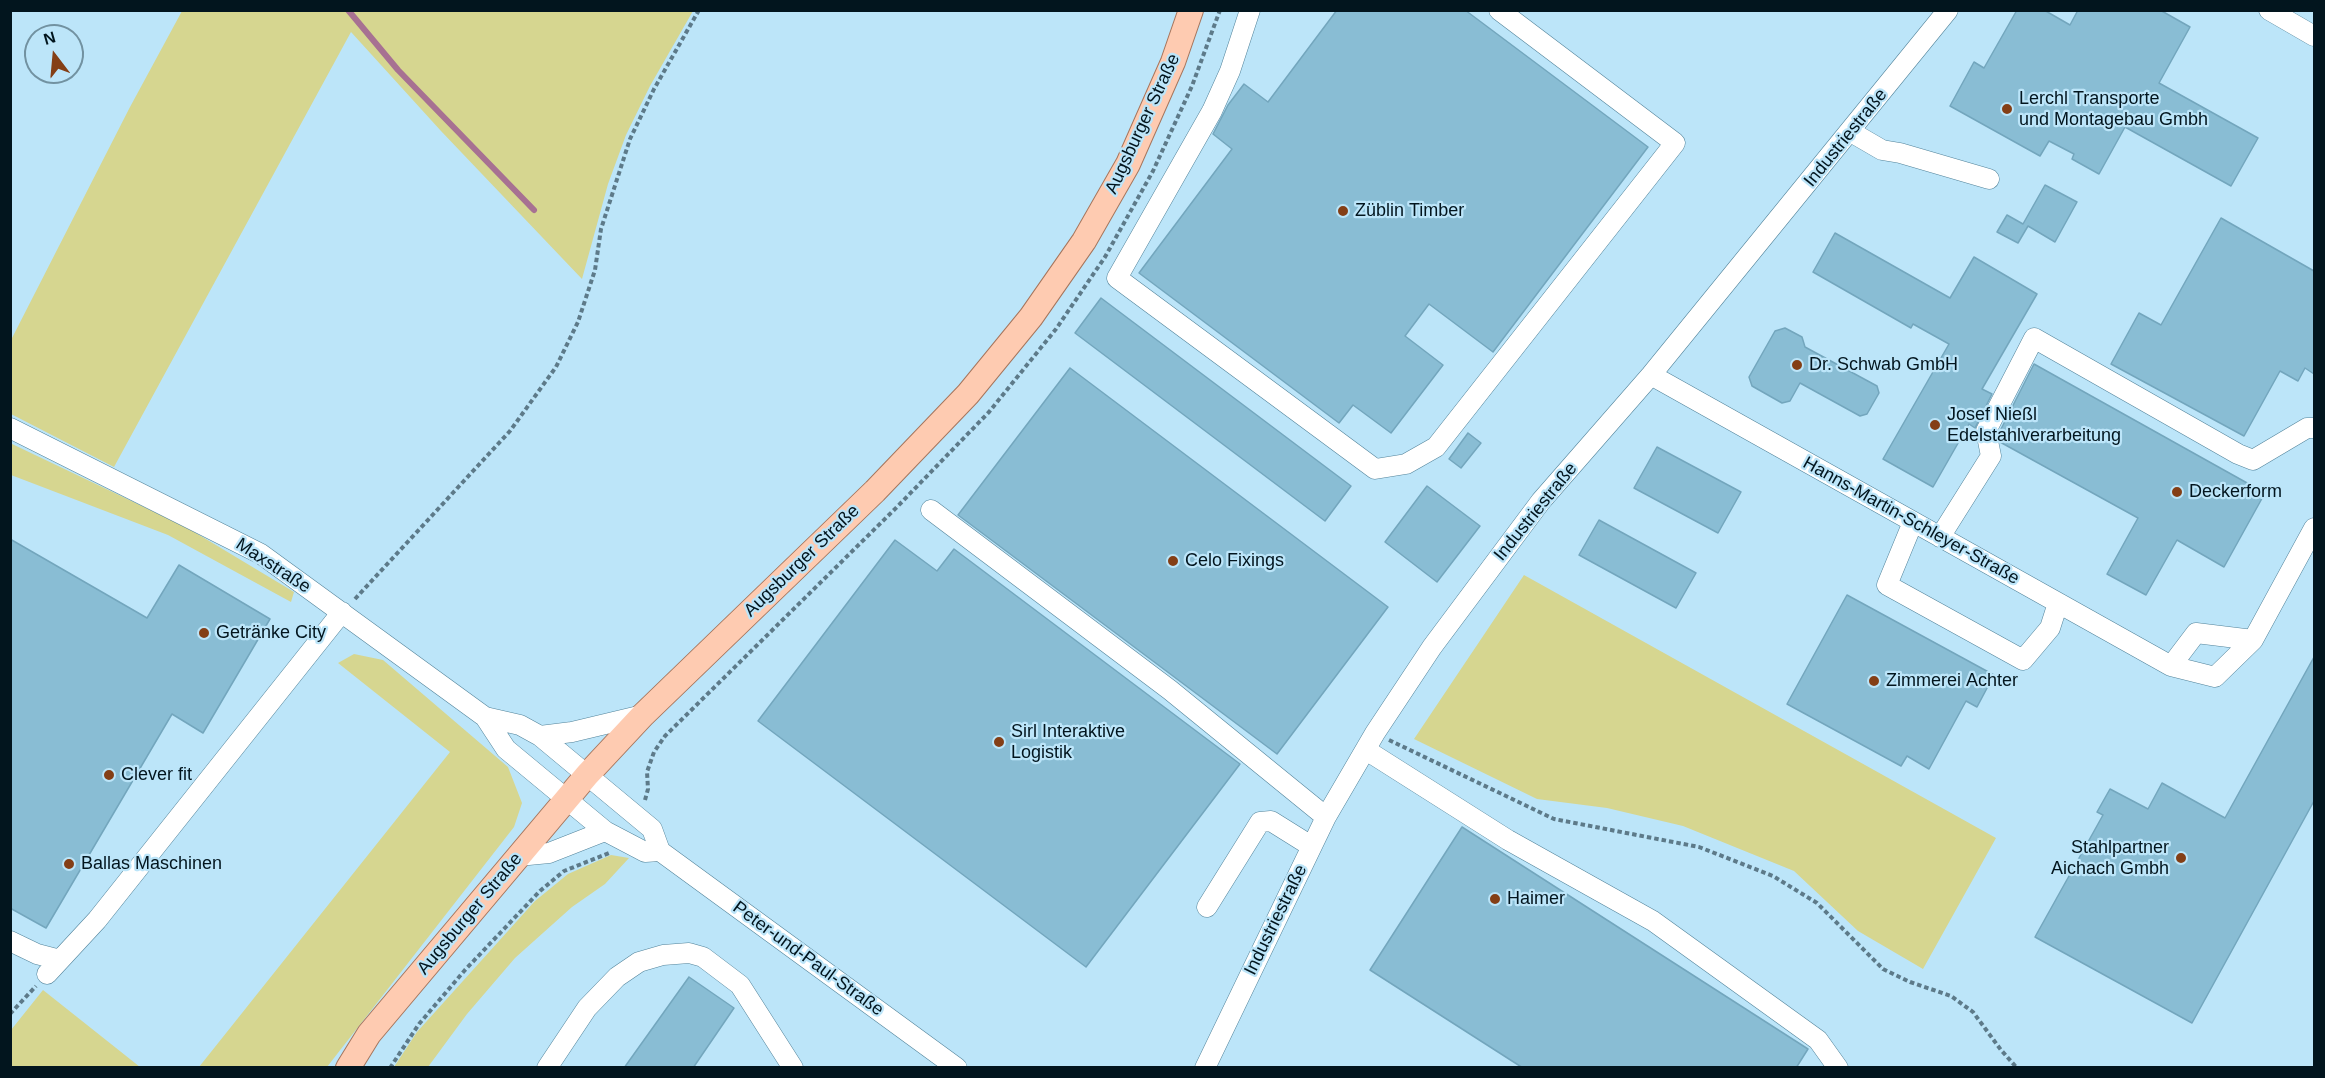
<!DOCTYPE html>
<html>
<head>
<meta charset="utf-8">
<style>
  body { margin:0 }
  #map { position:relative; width:2325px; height:1078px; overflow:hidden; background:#bce5f9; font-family:Arial,sans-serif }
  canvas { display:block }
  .frame { position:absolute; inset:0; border:12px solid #02151e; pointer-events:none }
  .north { position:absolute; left:24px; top:24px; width:60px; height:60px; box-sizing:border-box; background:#bce5f9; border:2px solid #7292a1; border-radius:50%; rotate:344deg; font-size:16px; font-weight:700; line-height:24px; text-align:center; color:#02151e }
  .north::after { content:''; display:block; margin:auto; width:21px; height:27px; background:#843f16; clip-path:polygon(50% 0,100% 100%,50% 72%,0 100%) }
</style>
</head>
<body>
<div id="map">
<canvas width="2325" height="1078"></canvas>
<div class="frame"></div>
<div class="north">N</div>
</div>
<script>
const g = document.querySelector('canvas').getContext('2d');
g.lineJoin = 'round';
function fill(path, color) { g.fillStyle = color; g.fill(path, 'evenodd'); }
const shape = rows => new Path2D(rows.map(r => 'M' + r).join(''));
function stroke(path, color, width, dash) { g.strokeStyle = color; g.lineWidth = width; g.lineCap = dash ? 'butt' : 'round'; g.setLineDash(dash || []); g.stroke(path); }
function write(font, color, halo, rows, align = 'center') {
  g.font = font + ' Arial,sans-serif'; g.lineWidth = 4.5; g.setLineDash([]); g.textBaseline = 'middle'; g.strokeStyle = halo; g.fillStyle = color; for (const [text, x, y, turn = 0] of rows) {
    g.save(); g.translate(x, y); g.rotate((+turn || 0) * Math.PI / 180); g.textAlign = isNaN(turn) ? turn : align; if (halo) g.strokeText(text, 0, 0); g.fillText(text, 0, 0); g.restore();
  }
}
fill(shape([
  [182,11,182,10,693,11,650,86,626,135,608,184,582,279,441,131,351,32,114,467,11,414,11,340,130,107],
  [10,443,186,527,294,592,291,602,168,535,11,475],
  [1524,575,1996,838,1923,969,1858,931,1794,871,1683,826,1607,808,1537,799,1414,739],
  [354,654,383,660,508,767,522,803,514,827,327,1067,199,1067,450,752,338,663],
  [611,855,629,858,605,884,572,907,515,958,467,1014,428,1067,394,1067,417,1032,535,901,568,874],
  [43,990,140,1067,11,1067,11,1030]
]), '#d6d690');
stroke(shape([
  [348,10,398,70,534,210]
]), '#a77192', 6);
const building = shape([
  [1337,10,1465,10,1648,147,1493,352,1429,304,1405,336,1443,365,1391,433,1353,405,1339,423,1139,273,1232,149,1213,134,1228,105,1244,84,1268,102,1337,10],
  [2017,10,2044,10,2070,25,2078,10,2160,10,2190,27,2159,83,2258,138,2231,186,2125,127,2099,174,2072,159,2074,154,2049,141,2040,156,1950,106,1974,62,1984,68,2017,10],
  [2045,185,2077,202,2055,242,2028,226,2018,243,1997,232,2007,215,2023,224,2045,185],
  [2221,218,2314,271,2314,374,2305,368,2298,381,2280,371,2244,436,2111,364,2139,313,2161,325,2221,218],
  [1835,233,1950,298,1974,257,2037,294,1982,389,1992,394,1975,428,1969,424,1933,487,1883,459,1949,344,1913,324,1911,328,1813,272,1835,233],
  [1101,298,1351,486,1325,521,1075,333,1101,298],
  [1785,328,1802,337,1805,347,1877,386,1879,393,1867,414,1860,416,1800,383,1790,401,1782,403,1752,386,1749,377,1775,331,1785,328],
  [2034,364,2265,493,2224,567,2177,540,2146,595,2107,574,2138,518,2000,442,1999,433,2034,364],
  [1070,368,1388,607,1277,754,958,515,1070,368],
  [1468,433,1481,443,1461,468,1449,459,1468,433],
  [1657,447,1741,492,1718,533,1634,488,1657,447],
  [1427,486,1480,526,1437,582,1385,542,1427,486],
  [1599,520,1696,573,1676,608,1579,555,1599,520],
  [10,539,147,618,179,565,270,619,203,733,172,714,46,928,10,908,10,539],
  [895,540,937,571,954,549,1240,764,1086,967,758,721,895,540],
  [1847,595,1994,675,1977,707,1966,701,1929,769,1907,756,1901,766,1787,704,1847,595],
  [2314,657,2314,801,2192,1023,2035,937,2103,815,2097,812,2110,789,2148,809,2162,783,2225,818,2314,657],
  [1462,827,1808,1049,1796,1068,1523,1068,1370,970,1462,827],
  [689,977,734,1008,693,1068,624,1068,689,977]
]);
fill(building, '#89bdd4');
stroke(building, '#73a6bd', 1.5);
const minor = shape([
  [1250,10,1230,71,1212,111,1117,278,1375,469,1406,464,1436,447,1675,143,1499,10],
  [2269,10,2314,36],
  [1851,132,1882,150,1900,153,1989,179],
  [1651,375,2171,666,2215,677,2253,640,2314,528],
  [10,428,261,554,485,717,506,749,605,831,645,852,660,851],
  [931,510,1170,690,1326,817],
  [1913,522,1887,585,2023,660,2050,628,2058,603],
  [1940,537,1991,456,1986,431,2034,338,2238,454,2253,460,2307,428,2314,428],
  [2171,666,2196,633,2253,640],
  [485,717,520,725,540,736,652,829,660,851,957,1068],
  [540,736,572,732,643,715],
  [1366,750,1508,840,1653,921,1818,1040,1838,1068],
  [518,856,549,853,605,831],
  [1207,907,1260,822,1271,821,1311,846],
  [10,941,37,954,60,960],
  [47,974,97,920,342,612],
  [547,1068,587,1008,617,977,639,962,663,955,689,953,703,957,740,985,793,1068],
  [1205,1068,1326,817,1375,733,1432,647,1541,501,1651,375,1948,10]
]);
const major = shape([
  [348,1068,369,1034,587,775,643,715,875,491,968,394,1031,317,1084,241,1128,164,1173,62,1191,10]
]);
stroke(minor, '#52839a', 21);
stroke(major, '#a6755c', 26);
stroke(shape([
  [355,599,510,431,556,367,578,322,595,270,601,229,630,139,654,89,699,10],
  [1389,740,1554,819,1699,847,1773,876,1817,903,1883,969,1910,982,1951,996,1973,1012,2001,1050,2017,1068],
  [645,800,648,789,647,772,654,752,665,736,897,507,989,412,1056,329,1105,257,1153,171,1192,86,1220,10],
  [10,1014,36,986],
  [390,1068,419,1024,465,970,540,891,564,871,609,853]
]), '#5d7a89', 4, [4.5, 3]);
stroke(minor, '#fff', 20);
stroke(major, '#fecbb1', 24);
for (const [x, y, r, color] of [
  [2007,109,6,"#843f16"],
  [1343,211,6,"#843f16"],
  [1797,365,6,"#843f16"],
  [1935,425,6,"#843f16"],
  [2177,492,6,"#843f16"],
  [1173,561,6,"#843f16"],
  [204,633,6,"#843f16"],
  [1874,681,6,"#843f16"],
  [999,742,6,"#843f16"],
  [109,775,6,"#843f16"],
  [2181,858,6,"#843f16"],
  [69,864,6,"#843f16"],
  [1495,899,6,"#843f16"]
]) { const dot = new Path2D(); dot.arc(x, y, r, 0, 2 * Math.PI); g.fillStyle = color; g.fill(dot); stroke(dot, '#bce5f9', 2); }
write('18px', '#02151e', '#bce5f9', [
  ["Lerchl Transporte",2019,99],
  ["und Montagebau Gmbh",2019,120],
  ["Züblin Timber",1355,211],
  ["Dr. Schwab GmbH",1809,365],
  ["Josef Nießl",1947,415],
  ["Edelstahlverarbeitung",1947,436],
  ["Deckerform",2189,492],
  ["Celo Fixings",1185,561],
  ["Getränke City",216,633],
  ["Zimmerei Achter",1886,681],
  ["Sirl Interaktive",1011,732],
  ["Logistik",1011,753],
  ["Clever fit",121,775],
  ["Stahlpartner",2169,848,"right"],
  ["Aichach Gmbh",2169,869,"right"],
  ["Ballas Maschinen",81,864],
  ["Haimer",1507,899]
], 'left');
write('18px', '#02151e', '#bce5f9', [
  ["Augsburger Straße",1143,124,-65],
  ["Industriestraße",1846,138,-51],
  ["Industriestraße",1536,512,-51],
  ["Hanns-Martin-Schleyer-Straße",1911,521,29],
  ["Augsburger Straße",802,561,-44],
  ["Maxstraße",273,566,33],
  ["Augsburger Straße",470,914,-50],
  ["Industriestraße",1276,920,-64],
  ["Peter-und-Paul-Straße",808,959,36]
]);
</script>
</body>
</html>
